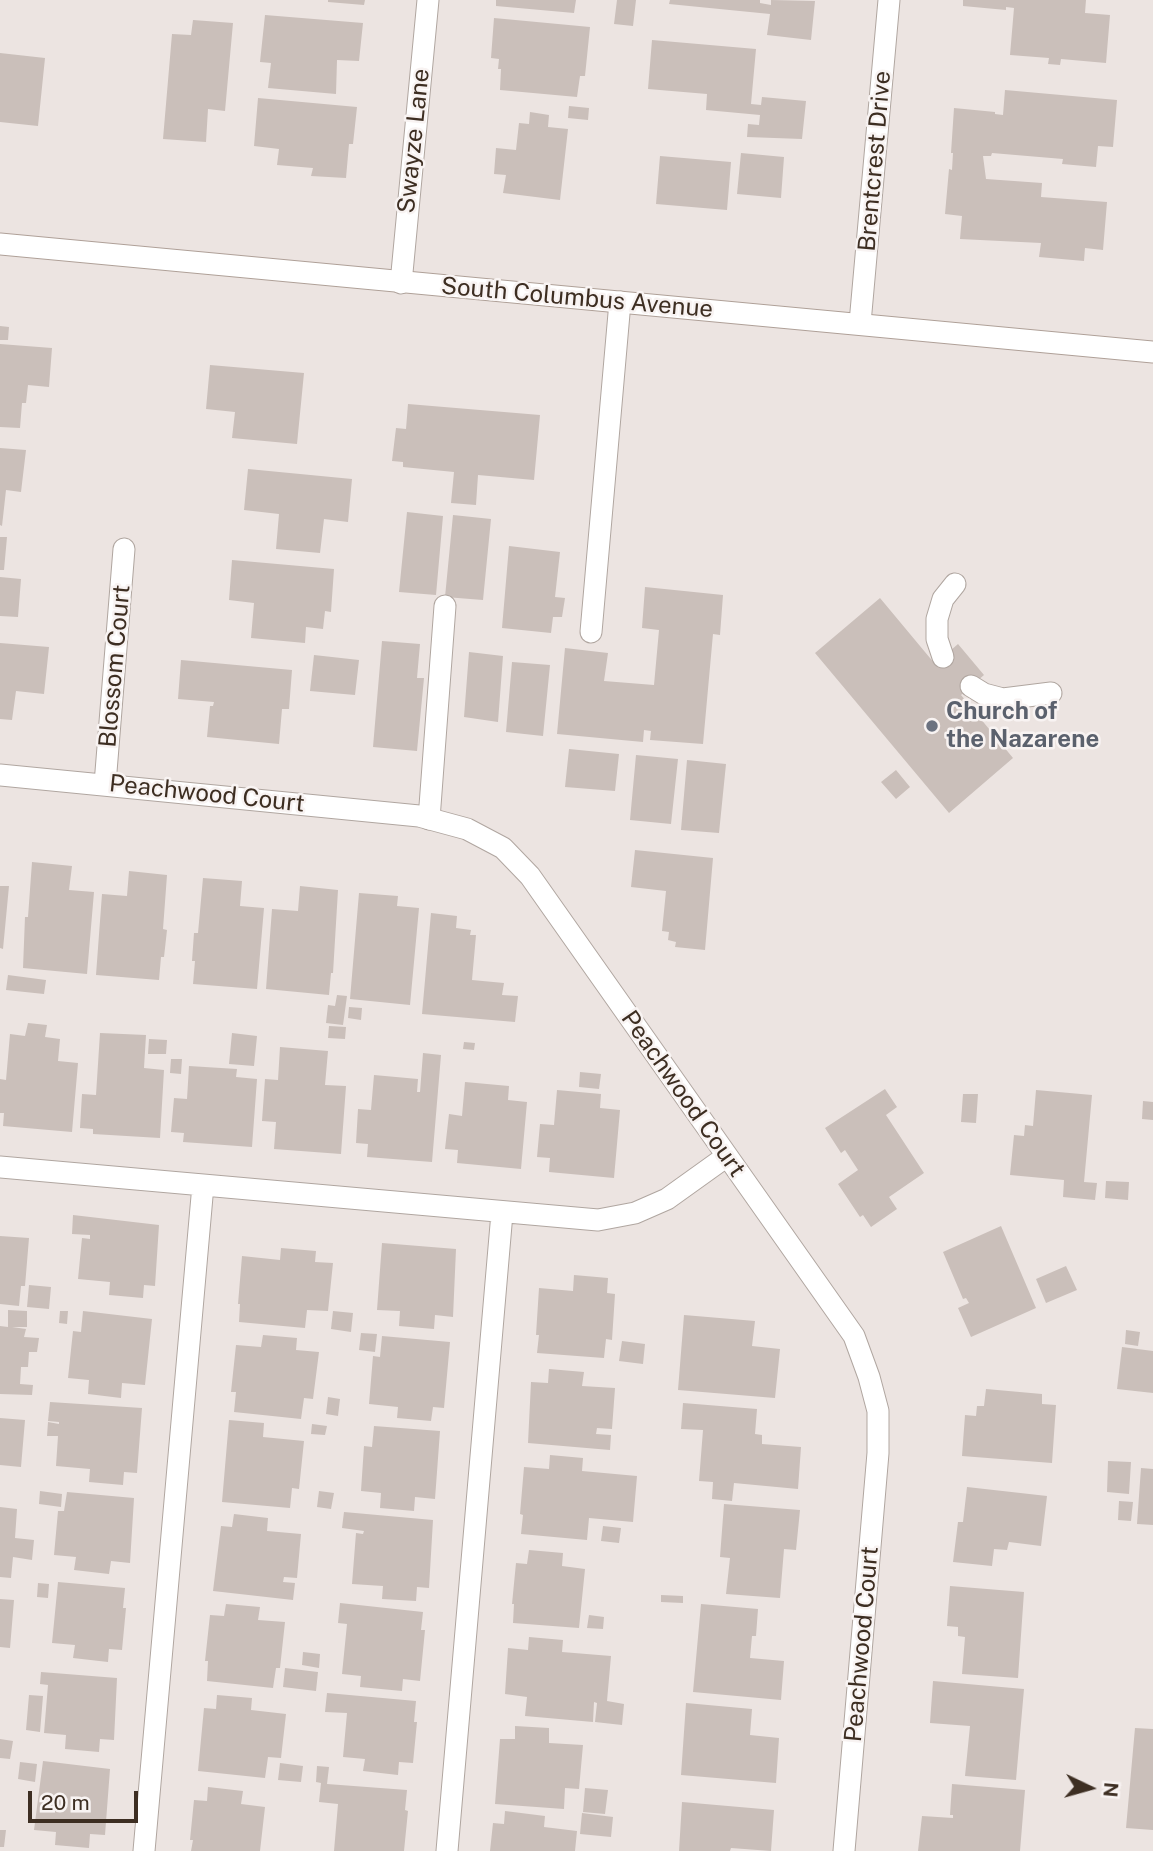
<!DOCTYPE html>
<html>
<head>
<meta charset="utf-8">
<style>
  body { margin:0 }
  #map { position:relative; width:1153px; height:1851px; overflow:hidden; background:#ece4e1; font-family:"Public Sans",sans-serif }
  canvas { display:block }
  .north { position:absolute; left:1055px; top:1753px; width:70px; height:70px; -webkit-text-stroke:5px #f8f3f2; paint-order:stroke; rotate:95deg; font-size:19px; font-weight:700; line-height:28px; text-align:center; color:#3d2e22 }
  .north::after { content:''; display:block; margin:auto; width:24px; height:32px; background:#3d2e22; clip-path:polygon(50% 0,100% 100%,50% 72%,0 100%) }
  .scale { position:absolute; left:28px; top:1791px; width:110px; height:32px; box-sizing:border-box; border:4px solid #3d2e22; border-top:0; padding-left:9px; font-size:21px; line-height:24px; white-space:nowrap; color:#3d2e22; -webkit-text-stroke:5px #f8f3f2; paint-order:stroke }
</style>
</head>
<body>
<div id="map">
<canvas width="1153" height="1851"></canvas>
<div class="north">N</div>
<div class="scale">20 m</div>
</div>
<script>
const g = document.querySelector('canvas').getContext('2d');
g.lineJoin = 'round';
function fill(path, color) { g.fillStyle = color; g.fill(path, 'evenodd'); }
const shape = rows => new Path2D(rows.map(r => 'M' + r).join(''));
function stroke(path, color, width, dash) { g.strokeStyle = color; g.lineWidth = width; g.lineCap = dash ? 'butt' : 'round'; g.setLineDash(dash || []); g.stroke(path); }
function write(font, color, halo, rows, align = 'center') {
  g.font = font + ' "Public Sans",sans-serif'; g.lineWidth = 5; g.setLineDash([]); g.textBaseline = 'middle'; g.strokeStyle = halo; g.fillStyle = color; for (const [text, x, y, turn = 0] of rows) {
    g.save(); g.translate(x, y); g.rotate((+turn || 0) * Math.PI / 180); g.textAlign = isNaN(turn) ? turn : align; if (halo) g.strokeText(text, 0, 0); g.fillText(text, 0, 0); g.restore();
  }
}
fill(shape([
  [328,0,365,0,364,5,328,2],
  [496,0,576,0,574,13,496,6],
  [617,0,636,0,633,26,614,24],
  [670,0,760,0,760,3,771,5,771,0,815,1,811,40,767,35,770,14,669,4],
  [963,0,1086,0,1085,13,1110,15,1106,63,1061,59,1060,65,1048,64,1049,58,1010,55,1014,8,1006,7,1006,10,963,6],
  [265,15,363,23,359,61,337,60,336,94,268,88,271,63,260,62],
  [494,18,590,27,585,76,580,76,577,97,500,90,501,69,498,69,499,59,491,58],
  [193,20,233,23,225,111,208,109,206,142,163,139,172,34,191,35],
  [652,40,756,49,751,104,761,105,762,97,806,101,802,139,747,137,748,124,759,125,760,115,706,110,707,94,648,89],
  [0,53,45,58,38,126,0,122],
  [1005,90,1117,100,1113,147,1098,146,1096,167,1062,164,1063,159,992,153,991,156,983,156,986,179,1042,183,1041,197,1107,202,1103,250,1085,248,1084,261,1039,257,1041,243,960,239,962,216,945,214,949,169,952,170,953,153,951,153,954,108,995,112,995,114,1003,115],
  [258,98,357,107,353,144,349,144,346,178,311,176,313,168,277,165,279,149,254,146],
  [569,106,589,108,588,120,568,118],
  [530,112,549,115,548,127,568,129,560,200,503,193,506,175,494,174,496,148,516,150,519,123,529,124],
  [741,153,784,157,781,198,737,194],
  [660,156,731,162,727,210,656,204],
  [0,326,9,327,8,340,0,340],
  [0,344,52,348,49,387,28,385,26,403,22,403,20,428,0,427],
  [210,365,304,373,297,444,232,438,235,412,206,409],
  [408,404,540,415,534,480,478,475,476,505,451,503,454,472,403,467,403,462,392,461,396,428,406,429],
  [0,448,26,450,21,492,6,490,2,526,0,525],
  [248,469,352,479,348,522,324,519,320,553,276,549,279,514,244,510],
  [407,512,443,516,436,595,399,592],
  [453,515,491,519,483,600,445,597],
  [0,537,7,537,4,570,0,570],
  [509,546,560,552,555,597,565,598,562,617,553,617,551,633,502,628],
  [232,560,334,569,331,612,325,611,323,629,306,627,305,643,251,638,254,603,229,600],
  [0,577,21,579,18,617,0,616],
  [645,587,723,595,720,635,713,634,703,744,650,740,651,731,644,730,643,742,557,734,565,648,608,653,604,681,654,685,659,630,642,628],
  [880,598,935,664,958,644,984,675,961,695,1013,758,949,813,815,653],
  [382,641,420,644,417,678,424,678,417,751,373,747],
  [0,643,49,647,44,694,16,691,12,720,0,719],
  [469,652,503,656,498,722,464,717],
  [314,655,359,660,355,695,310,691],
  [181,660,292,670,289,709,282,709,279,744,207,737,210,706,213,706,214,702,178,699],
  [512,662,550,665,543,736,506,732],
  [569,749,619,754,615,791,565,787],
  [636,755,678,759,671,824,630,820],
  [687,760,726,764,719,833,681,830],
  [896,770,910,787,896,799,881,782],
  [635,850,713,858,705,950,675,947,676,942,668,940,669,932,662,931,666,891,631,887],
  [32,862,72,866,69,890,94,892,87,974,23,968,25,917,28,917],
  [129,871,167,875,163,929,167,930,164,957,161,957,159,980,96,975,102,894,127,896],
  [203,878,242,881,240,906,264,908,257,989,193,984,195,961,192,961,194,933,198,933],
  [0,886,9,886,3,949,0,948],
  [300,886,338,890,333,973,331,973,329,995,266,989,272,909,298,911],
  [359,893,398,896,397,906,419,908,410,1005,350,999],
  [431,913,457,916,456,928,471,930,470,935,476,935,472,980,504,983,502,995,518,996,515,1022,422,1014],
  [8,975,46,980,44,994,6,990],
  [337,995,347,996,343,1025,326,1023,328,1005,335,1006],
  [349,1007,362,1008,361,1020,348,1018],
  [28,1023,47,1025,45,1037,60,1039,58,1061,78,1063,72,1132,3,1126,4,1113,0,1113,0,1079,6,1080,10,1034,25,1036],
  [329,1026,346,1027,345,1039,328,1038],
  [100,1033,146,1035,144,1068,164,1070,160,1138,93,1134,93,1129,80,1128,82,1094,96,1095],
  [232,1033,257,1036,254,1066,229,1064],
  [149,1039,167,1040,166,1054,148,1054],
  [464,1042,475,1043,474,1050,463,1049],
  [280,1047,328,1051,325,1085,346,1086,341,1154,274,1149,276,1122,262,1121,265,1079,278,1080],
  [423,1053,441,1055,432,1162,367,1157,368,1144,356,1143,358,1109,371,1110,374,1075,418,1079,417,1092,420,1092],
  [171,1059,182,1059,181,1074,170,1073],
  [189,1066,237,1069,236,1077,257,1079,252,1147,183,1142,184,1133,171,1132,174,1098,187,1099],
  [580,1072,601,1074,599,1089,579,1087],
  [465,1082,509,1086,508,1100,527,1102,521,1169,457,1163,458,1150,445,1149,449,1114,462,1116],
  [885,1089,897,1107,886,1115,924,1173,889,1197,897,1209,871,1227,863,1215,860,1217,838,1184,858,1170,845,1150,841,1153,825,1128],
  [557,1090,601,1094,600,1108,620,1110,614,1178,549,1172,550,1158,537,1157,540,1124,554,1125],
  [1036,1090,1092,1095,1084,1182,1097,1183,1095,1200,1063,1197,1064,1180,1010,1175,1014,1135,1024,1136,1025,1125,1033,1126],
  [963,1094,978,1094,976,1123,961,1122],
  [1143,1101,1153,1102,1153,1120,1142,1119],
  [1106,1181,1129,1182,1128,1200,1105,1198],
  [73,1215,159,1225,155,1286,144,1285,143,1298,109,1295,110,1282,78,1279,82,1238,90,1239,90,1235,72,1234],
  [1001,1226,1036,1308,971,1337,958,1308,969,1303,966,1298,963,1299,943,1252],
  [0,1236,29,1238,25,1286,21,1286,19,1306,0,1304],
  [382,1243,456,1249,453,1317,435,1315,434,1329,399,1326,400,1311,377,1310],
  [281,1248,316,1251,315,1262,333,1263,328,1311,307,1310,305,1328,239,1322,240,1304,238,1304,242,1256,280,1260],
  [1066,1266,1077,1290,1046,1303,1036,1279],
  [574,1275,608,1278,607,1293,615,1294,612,1340,606,1339,604,1358,537,1353,539,1335,536,1335,539,1288,573,1291],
  [29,1285,51,1287,49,1309,27,1307],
  [8,1310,27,1311,27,1327,12,1327,26,1329,24,1337,39,1338,37,1352,29,1352,28,1367,21,1367,20,1384,33,1385,32,1395,0,1394,0,1326,8,1327],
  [60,1311,68,1311,67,1324,59,1323],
  [83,1311,152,1319,145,1385,122,1383,121,1398,88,1394,89,1380,68,1378,73,1331,81,1332],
  [333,1311,353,1313,351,1332,331,1329],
  [684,1315,755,1321,752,1346,780,1349,775,1398,678,1390],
  [1126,1330,1140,1332,1138,1346,1125,1344],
  [361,1333,377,1334,375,1352,359,1350],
  [263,1335,297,1338,296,1350,319,1352,313,1399,304,1398,301,1419,234,1412,236,1392,231,1392,236,1345,261,1347],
  [382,1336,450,1342,444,1408,433,1407,431,1421,397,1418,398,1407,369,1404,373,1356,380,1357],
  [622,1341,645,1344,643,1364,619,1361],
  [1122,1347,1153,1351,1153,1393,1117,1389],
  [549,1369,584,1372,582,1386,615,1388,612,1429,597,1428,596,1434,611,1435,610,1450,528,1443,531,1382,548,1383],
  [986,1389,1042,1394,1042,1404,1056,1405,1052,1463,962,1456,965,1415,976,1416,977,1406,984,1406],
  [328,1397,340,1399,338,1416,326,1414],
  [50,1402,142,1408,137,1473,124,1472,123,1485,89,1482,90,1469,56,1466,58,1436,47,1436,48,1422,59,1424,59,1422,48,1421],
  [683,1403,757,1409,755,1434,762,1435,762,1444,801,1447,798,1489,734,1483,732,1501,712,1499,713,1482,699,1481,703,1430,681,1429],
  [0,1418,25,1420,21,1467,0,1465],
  [229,1420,264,1423,263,1437,304,1441,299,1489,292,1488,290,1508,222,1502],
  [312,1424,327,1426,325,1435,311,1434],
  [374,1426,440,1431,435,1499,415,1497,414,1511,380,1508,381,1493,361,1491,364,1446,372,1447],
  [550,1455,583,1458,582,1471,637,1476,633,1522,589,1518,587,1540,521,1534,523,1515,520,1514,524,1467,549,1469],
  [1108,1461,1131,1462,1129,1494,1107,1492],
  [1141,1468,1153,1469,1153,1525,1137,1524],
  [967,1487,1047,1496,1041,1546,1009,1542,1007,1550,994,1549,992,1566,953,1562,958,1522,963,1522],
  [40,1491,62,1494,61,1507,39,1504],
  [319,1491,334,1493,331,1509,317,1507],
  [67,1492,134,1498,130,1563,111,1561,109,1574,74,1570,76,1557,54,1555,58,1511,64,1511],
  [1119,1501,1133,1502,1131,1521,1118,1520],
  [724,1504,800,1510,796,1550,784,1549,780,1598,726,1594,730,1558,720,1557],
  [0,1507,17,1509,15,1538,34,1540,32,1560,13,1557,11,1578,0,1577],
  [344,1512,433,1520,429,1588,417,1587,416,1601,382,1599,383,1586,352,1584,356,1533,363,1534,364,1531,342,1528],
  [234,1514,268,1518,267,1531,301,1534,297,1578,284,1577,283,1582,295,1583,293,1600,213,1591,221,1526,232,1527],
  [603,1526,621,1528,619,1543,601,1541],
  [529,1550,563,1553,562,1566,585,1569,579,1628,513,1623,514,1604,512,1604,516,1563,527,1564],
  [58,1582,125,1588,123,1608,126,1608,122,1650,109,1649,108,1662,73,1658,75,1645,52,1643],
  [38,1583,49,1584,48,1598,37,1597],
  [950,1586,1024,1592,1018,1678,962,1674,965,1637,958,1636,958,1627,947,1626],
  [661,1595,683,1596,683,1603,661,1602],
  [0,1599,14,1600,10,1648,0,1647],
  [340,1603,423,1612,421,1630,425,1630,420,1681,403,1679,402,1691,360,1687,361,1676,342,1674,347,1624,338,1623],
  [226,1604,260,1607,258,1620,285,1622,280,1668,276,1668,273,1688,207,1681,208,1661,205,1661,210,1615,224,1616],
  [701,1604,758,1609,756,1636,752,1636,750,1658,784,1661,781,1700,693,1692],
  [589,1615,604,1617,603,1629,587,1628],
  [529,1637,563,1640,562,1652,611,1656,607,1701,624,1704,622,1725,595,1722,597,1703,594,1702,593,1722,525,1716,527,1697,505,1694,508,1648,528,1650],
  [303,1652,320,1654,319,1668,302,1665],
  [285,1668,318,1672,316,1691,283,1687],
  [41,1672,117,1678,114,1740,100,1739,99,1752,65,1749,66,1735,44,1733,48,1685,40,1684],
  [933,1681,1024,1689,1016,1780,965,1776,970,1726,930,1723],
  [327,1693,416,1701,414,1722,417,1722,413,1763,399,1762,398,1775,363,1771,365,1759,343,1757,347,1713,325,1712],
  [29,1695,43,1696,40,1732,26,1730],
  [217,1695,252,1698,251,1710,286,1714,281,1758,268,1757,265,1778,198,1771,204,1708,216,1709],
  [686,1703,752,1709,750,1735,779,1738,776,1783,681,1775],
  [515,1726,549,1728,549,1743,583,1745,579,1789,565,1788,564,1809,495,1804,500,1739,515,1739],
  [1135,1728,1153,1729,1153,1830,1126,1828],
  [0,1739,13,1741,10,1759,0,1758],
  [43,1761,110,1769,105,1835,90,1834,89,1848,55,1845,56,1832,34,1830],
  [20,1762,37,1764,35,1782,18,1779],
  [280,1763,303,1766,301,1782,278,1780],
  [317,1766,329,1767,327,1784,407,1790,405,1810,408,1811,404,1851,334,1851,338,1804,319,1802,321,1783,316,1782],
  [952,1784,1025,1790,1020,1851,918,1851,922,1816,953,1818,953,1815,950,1815],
  [208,1787,243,1791,241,1804,265,1807,260,1851,191,1851,193,1840,190,1840,194,1800,207,1801],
  [585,1788,608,1790,605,1814,583,1812],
  [682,1802,774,1810,771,1851,731,1848,730,1851,679,1851],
  [505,1811,545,1816,544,1827,577,1831,575,1851,490,1851,493,1823,504,1824],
  [582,1813,613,1817,611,1837,580,1834],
  [0,1830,6,1830,4,1847,0,1847]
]), '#cabfba');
const lane = shape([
  [591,632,620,302],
  [943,657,937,639,937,619,943,599,955,584],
  [971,686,984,694,1003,699,1051,693],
  [429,819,445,606]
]);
const street = shape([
  [401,283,428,0],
  [860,323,889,0],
  [0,775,419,816,467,829,503,848,530,876,854,1336,869,1377,878,1411,878,1453,844,1851],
  [105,784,124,549],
  [0,1167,598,1220,635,1213,667,1199,727,1156],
  [144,1851,203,1185],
  [447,1851,502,1213]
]);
const secondary = shape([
  [0,244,1153,352]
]);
stroke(lane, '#b0a6a0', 23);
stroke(street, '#b0a6a0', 23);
stroke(secondary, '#afa098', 23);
stroke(lane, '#fff', 21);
stroke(street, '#fff', 21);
stroke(secondary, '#fff', 21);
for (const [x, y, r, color] of [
  [932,726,7,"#6b7280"]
]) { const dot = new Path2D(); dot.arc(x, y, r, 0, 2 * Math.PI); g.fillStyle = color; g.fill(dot); stroke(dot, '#f8f3f2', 2.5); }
write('24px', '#3d2e22', '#f8f3f2', [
  ["Swayze Lane",414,141,-84],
  ["Brentcrest Drive",875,161,-85],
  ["South Columbus Avenue",577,298,5],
  ["Blossom Court",115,666,-85],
  ["Peachwood Court",207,794,6],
  ["Peachwood Court",683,1094,55],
  ["Peachwood Court",862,1644,-85]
]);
write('bold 24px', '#5b616d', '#f8f3f2', [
  ["Church of",946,712],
  ["the Nazarene",946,740]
], 'left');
</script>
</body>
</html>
